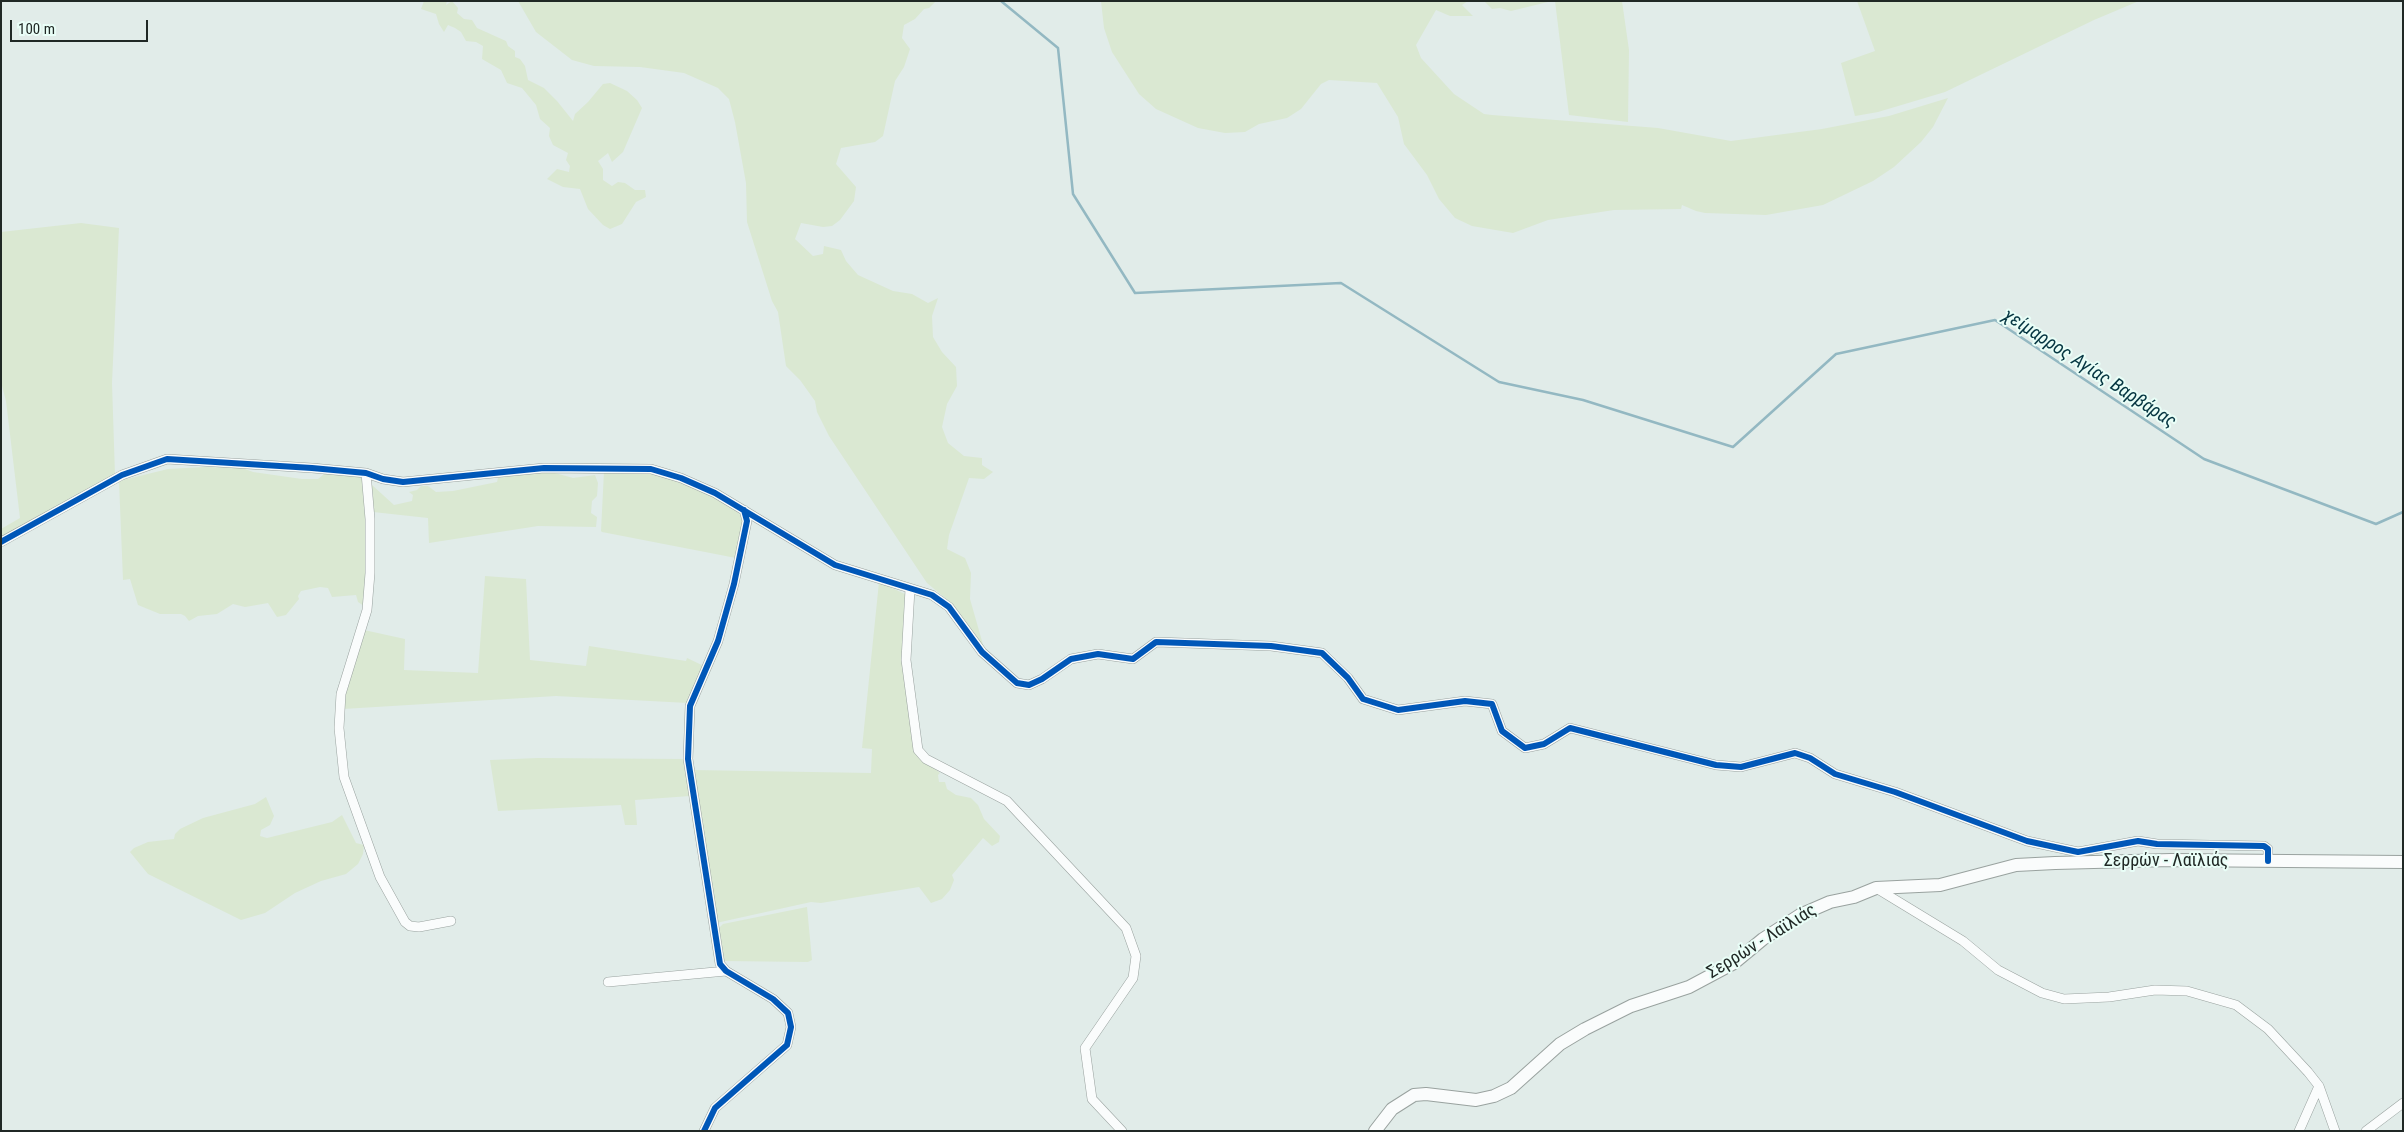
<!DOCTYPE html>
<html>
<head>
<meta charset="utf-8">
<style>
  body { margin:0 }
  #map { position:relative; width:2404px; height:1132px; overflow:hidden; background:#e1ece9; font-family:"Roboto Condensed",sans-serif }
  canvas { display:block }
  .frame { position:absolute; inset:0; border:2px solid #202825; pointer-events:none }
  .scale { position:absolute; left:10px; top:20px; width:138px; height:22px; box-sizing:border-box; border:2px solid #202825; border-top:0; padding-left:6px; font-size:15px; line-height:18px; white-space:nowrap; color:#202825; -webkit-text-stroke:4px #e9fef7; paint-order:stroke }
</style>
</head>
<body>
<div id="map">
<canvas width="2404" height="1132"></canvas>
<div class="frame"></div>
<div class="scale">100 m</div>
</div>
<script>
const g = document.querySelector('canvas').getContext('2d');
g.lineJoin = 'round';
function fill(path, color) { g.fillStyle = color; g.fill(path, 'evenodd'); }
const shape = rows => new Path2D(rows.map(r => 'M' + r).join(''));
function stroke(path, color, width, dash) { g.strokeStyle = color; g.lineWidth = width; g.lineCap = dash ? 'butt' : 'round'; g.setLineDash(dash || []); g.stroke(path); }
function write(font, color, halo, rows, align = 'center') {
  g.font = font + ' "Roboto Condensed",sans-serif'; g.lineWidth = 4; g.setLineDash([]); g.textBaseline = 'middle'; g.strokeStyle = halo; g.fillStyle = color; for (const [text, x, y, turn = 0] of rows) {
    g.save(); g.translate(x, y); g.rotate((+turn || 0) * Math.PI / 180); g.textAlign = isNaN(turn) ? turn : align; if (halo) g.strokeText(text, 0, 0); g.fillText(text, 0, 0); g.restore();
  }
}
fill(shape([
  [424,1,447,1,446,5,452,1,458,8,457,13,464,19,472,20,477,28,506,41,508,46,515,51,515,57,520,59,525,66,528,80,544,88,557,101,573,121,575,114,588,102,603,84,610,83,627,91,637,100,642,108,623,152,612,162,608,153,598,161,603,169,603,180,612,186,618,182,625,183,635,190,645,190,646,197,636,202,622,224,610,229,603,225,588,209,580,189,563,187,547,179,557,169,569,172,570,166,566,160,568,153,553,145,549,136,550,128,540,119,536,105,522,88,507,83,501,70,482,59,483,46,476,42,466,41,461,32,455,28,448,25,444,32,439,24,436,14,421,9],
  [518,1,936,1,929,8,924,9,915,19,904,25,902,38,910,49,904,67,895,81,883,136,875,142,841,148,836,164,856,187,854,201,840,220,832,226,823,227,801,223,795,239,813,256,823,254,824,246,841,250,846,261,858,275,893,291,912,294,928,303,938,298,932,316,933,337,942,352,956,367,957,386,947,404,942,427,948,443,964,456,982,458,982,465,993,472,984,479,969,478,949,535,947,549,965,558,971,573,970,599,984,648,945,598,927,583,829,436,817,412,815,401,800,380,786,366,778,312,772,301,747,222,746,183,735,122,729,99,718,88,684,73,640,67,594,66,572,60,536,32],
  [1101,1,1468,1,1462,5,1473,16,1450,16,1436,10,1416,45,1421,58,1454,94,1484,114,1492,115,1658,128,1731,141,1822,129,1889,116,1948,98,1933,127,1921,142,1894,167,1873,181,1823,205,1766,215,1705,213,1696,211,1682,205,1681,209,1614,210,1548,220,1513,233,1472,226,1455,218,1439,199,1427,175,1404,144,1398,117,1377,83,1329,80,1321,84,1301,109,1287,118,1259,124,1245,132,1225,133,1198,128,1156,109,1139,94,1112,52,1104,28],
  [1484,1,1552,1,1511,11,1500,8,1492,9],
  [1555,1,1622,1,1629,50,1628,122,1569,115],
  [1857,1,2139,1,2094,20,1945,92,1878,112,1855,116,1841,63,1875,51],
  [81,223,119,228,112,383,115,475,1,538,1,529,20,518,6,401,1,382,1,232],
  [204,467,242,468,253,472,302,479,318,479,324,474,335,473,360,476,363,480,365,502,368,566,364,606,358,602,356,595,332,597,328,588,320,587,301,591,298,596,299,599,286,615,277,617,268,603,245,607,233,604,217,614,198,616,189,621,185,616,181,614,160,614,138,605,130,579,123,580,119,481,168,469],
  [548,471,573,478,595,475,598,483,597,496,592,501,591,513,597,517,596,527,538,526,429,543,428,518,373,512,372,485,394,505,412,501,413,495,409,492,417,490,421,486,428,486,436,492,453,491,497,482,498,478],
  [604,471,651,472,678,480,733,506,742,517,743,529,736,558,602,532,601,531],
  [485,576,526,579,530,660,586,666,589,646,686,661,687,658,706,667,688,703,556,696,343,709,346,682,364,630,405,639,404,670,478,673],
  [879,582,905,594,905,620,919,756,940,773,938,775,939,782,945,782,947,789,956,795,971,798,978,805,984,819,1000,836,999,842,992,846,983,838,952,875,954,880,950,890,942,899,931,903,919,887,821,903,811,902,716,923,692,770,871,773,872,749,862,748],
  [538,758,684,759,690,796,635,800,637,825,625,825,621,805,498,811,490,760],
  [266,797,274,816,270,825,261,830,260,836,267,838,332,822,342,815,356,843,364,845,363,854,358,864,346,874,321,881,295,893,265,913,241,920,148,874,130,852,134,848,148,842,174,839,175,834,180,829,203,818,255,804],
  [807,907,812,960,808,962,723,961,719,928,723,924]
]), '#dae8d2');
stroke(shape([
  [1001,1,1058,48,1073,194,1135,293,1341,283,1499,382,1583,400,1733,447,1836,354,1995,320,2204,459,2376,524,2403,512]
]), '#93b8c2', 2.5);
const street = shape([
  [366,473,370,519,370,573,367,610,341,694,339,728,344,777,380,877,405,922,410,926,419,927,451,921],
  [1,542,122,475,167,459,312,468,366,473,383,479,403,482,544,468,651,469,681,478,715,493,835,565,932,595,949,607,982,652,1017,683,1029,685,1042,679,1071,659,1098,654,1133,659,1156,642,1271,646,1322,653,1348,678,1363,699,1398,710,1465,701,1492,704,1502,731,1525,748,1544,744,1570,728,1716,765,1741,767,1795,753,1810,758,1835,774,1895,792,2027,841,2078,852,2138,841,2157,844,2264,846,2268,849,2268,861],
  [910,589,906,660,918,750,926,759,1007,801,1126,928,1136,956,1133,978,1085,1048,1092,1099,1122,1131],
  [1876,888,1963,941,1998,970,2042,993,2064,999,2109,997,2155,990,2187,991,2236,1005,2268,1029,2308,1072,2319,1086,2335,1131],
  [608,982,726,971],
  [704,1131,715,1108,787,1045,791,1027,788,1013,773,999,726,971,720,964,688,759,690,706,718,641,734,584,747,521,744,510],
  [2299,1131,2319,1086],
  [2366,1131,2403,1103]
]);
const secondary = shape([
  [1375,1131,1392,1109,1414,1095,1426,1094,1476,1100,1494,1096,1511,1088,1560,1044,1585,1029,1631,1006,1689,987,1734,963,1763,939,1800,915,1830,902,1854,897,1876,888,1940,885,2016,865,2055,863,2171,860,2403,862]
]);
stroke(street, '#99a29f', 10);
stroke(secondary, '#99a29f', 14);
stroke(street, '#fafcfc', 9);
stroke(secondary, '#fafcfc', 12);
stroke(shape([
  [1,542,122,475,167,459,312,468,366,473,383,479,403,482,544,468,651,469,681,478,715,493,835,565,932,595,949,607,982,652,1017,683,1029,685,1042,679,1071,659,1098,654,1133,659,1156,642,1271,646,1322,653,1348,678,1363,699,1398,710,1465,701,1492,704,1502,731,1525,748,1544,744,1570,728,1716,765,1741,767,1795,753,1810,758,1835,774,1895,792,2027,841,2078,852,2138,841,2157,844,2264,846,2268,849,2268,861],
  [704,1131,715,1108,787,1045,791,1027,788,1013,773,999,726,971,720,964,688,759,690,706,718,641,734,584,747,521,744,510]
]), '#0057b8', 6);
write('18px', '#202825', '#e9fef7', [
  ["Σερρών - Λαϊλιάς",2166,861],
  ["Σερρών - Λαϊλιάς",1762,942,-32]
]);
write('italic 19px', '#053541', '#e9fef7', [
  ["χείμαρρος Αγίας Βαρβάρας",2089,369,33]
]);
</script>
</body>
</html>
